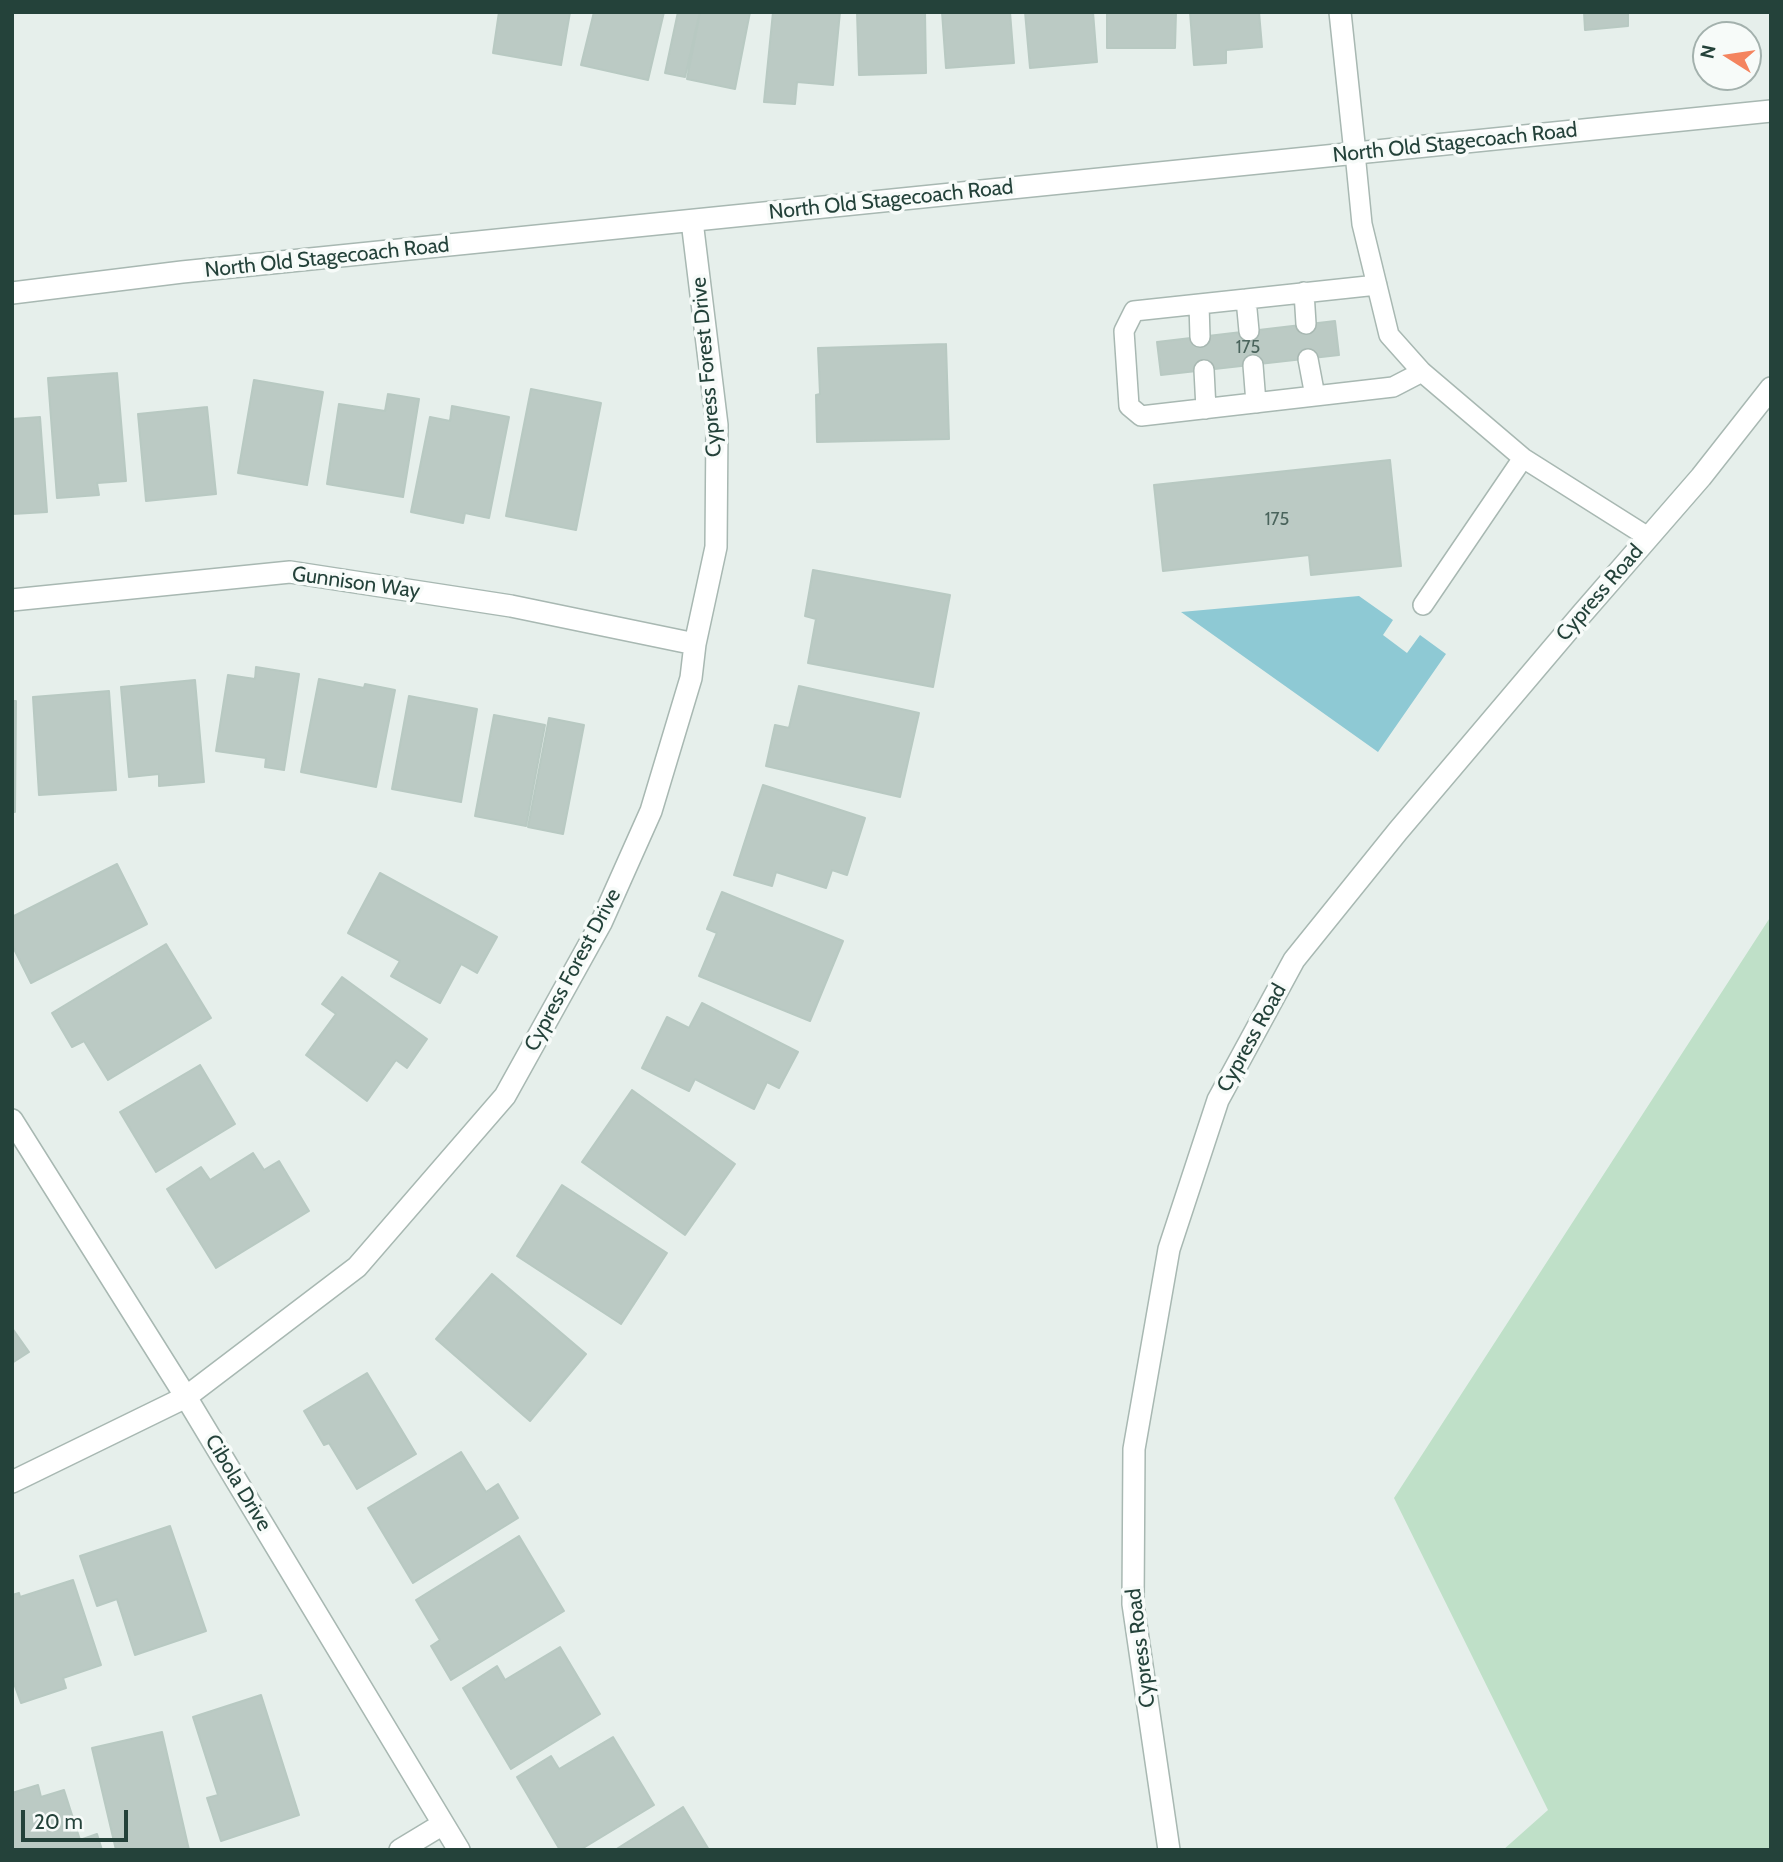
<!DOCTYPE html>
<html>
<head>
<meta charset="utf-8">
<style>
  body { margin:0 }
  #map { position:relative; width:1783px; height:1862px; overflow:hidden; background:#e6efeb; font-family:Cabin,sans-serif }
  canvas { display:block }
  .frame { position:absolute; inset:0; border:14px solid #24423a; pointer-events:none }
  .north { position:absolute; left:1692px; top:21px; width:70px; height:70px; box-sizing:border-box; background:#f7fbf9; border:2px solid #a3b1ad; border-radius:50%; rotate:282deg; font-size:19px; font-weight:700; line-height:28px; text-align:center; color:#24423a }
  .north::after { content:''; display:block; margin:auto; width:24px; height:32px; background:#f4845f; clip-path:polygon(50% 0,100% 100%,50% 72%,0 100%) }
  .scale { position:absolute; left:21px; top:1810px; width:107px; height:32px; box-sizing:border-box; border:4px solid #24423a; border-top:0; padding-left:9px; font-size:21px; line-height:24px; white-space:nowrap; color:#24423a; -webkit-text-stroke:5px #f7fbf9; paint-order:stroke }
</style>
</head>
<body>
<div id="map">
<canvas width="1783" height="1862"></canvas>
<div class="frame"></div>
<div class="north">N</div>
<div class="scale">20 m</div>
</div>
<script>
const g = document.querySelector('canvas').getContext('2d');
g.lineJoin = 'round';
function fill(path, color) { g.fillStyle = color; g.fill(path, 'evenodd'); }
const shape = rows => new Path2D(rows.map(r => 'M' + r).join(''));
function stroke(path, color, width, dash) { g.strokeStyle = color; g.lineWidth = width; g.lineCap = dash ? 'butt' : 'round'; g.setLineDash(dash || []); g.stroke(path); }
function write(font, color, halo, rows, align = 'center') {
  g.font = font + ' Cabin,sans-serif'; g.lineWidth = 7; g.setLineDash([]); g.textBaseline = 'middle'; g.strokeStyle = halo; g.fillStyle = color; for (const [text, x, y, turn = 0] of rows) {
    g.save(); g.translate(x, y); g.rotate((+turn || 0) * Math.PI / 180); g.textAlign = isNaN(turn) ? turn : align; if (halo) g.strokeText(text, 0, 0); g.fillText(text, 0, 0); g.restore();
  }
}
fill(shape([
  [1771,916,1771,1850,1503,1850,1548,1810,1394,1498]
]), '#bfe0c8');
fill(shape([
  [1359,596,1393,620,1383,635,1407,653,1420,635,1446,654,1378,752,1181,612]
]), '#8ec9d4');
const building = shape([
  [499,12,570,12,561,65,493,53,499,12],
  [594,12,664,12,648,80,581,65,594,12],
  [678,12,700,12,685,77,665,73,678,12],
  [700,12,750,12,735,89,687,79,700,12],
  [773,12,840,12,833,85,797,82,795,104,764,102,773,12],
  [857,12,925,12,926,73,859,75,857,12],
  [942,12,1010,12,1014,63,946,68,942,12],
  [1025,12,1093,12,1097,62,1030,68,1025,12],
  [1107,12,1176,12,1175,48,1107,48,1107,12],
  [1190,12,1259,12,1262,47,1226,50,1226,63,1194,65,1190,12],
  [1584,12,1642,12,1628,13,1628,26,1585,30,1584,12],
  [1335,321,1339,355,1161,375,1157,342,1335,321],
  [946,344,949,439,817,442,816,395,820,394,818,348,946,344],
  [117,373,126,481,97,483,99,495,57,498,48,378,117,373],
  [254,380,323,392,307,485,238,473,254,380],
  [531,389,601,403,576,530,506,516,531,389],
  [388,394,419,399,403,497,327,484,339,404,385,411,388,394],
  [452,406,509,417,489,518,465,513,463,523,411,512,430,417,450,421,452,406],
  [207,407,216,494,146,501,138,414,207,407],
  [40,417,47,512,12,514,12,419,40,417],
  [1390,460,1401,566,1311,575,1309,555,1163,571,1154,485,1390,460],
  [813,570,950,595,933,687,808,663,816,619,805,616,813,570],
  [256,667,299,674,284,770,265,767,266,758,216,751,228,675,255,679,256,667],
  [319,679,364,688,365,684,395,690,376,787,301,772,319,679],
  [195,680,204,782,159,786,159,774,129,777,121,687,195,680],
  [799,686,919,713,900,797,766,766,775,725,789,728,799,686],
  [109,691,116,790,39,795,33,697,109,691],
  [409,696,477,709,461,802,392,789,409,696],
  [12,701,16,701,15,812,12,812,12,701],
  [494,715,545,725,526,826,475,816,494,715],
  [549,718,584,725,563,834,528,827,549,718],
  [763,785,865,818,847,875,832,870,826,888,776,872,772,886,734,875,763,785],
  [117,864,147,924,31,983,12,945,12,917,117,864],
  [380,873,497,937,477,973,461,964,440,1003,391,976,400,961,348,933,380,873],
  [722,892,843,941,810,1021,699,976,717,933,707,929,722,892],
  [166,944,211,1018,108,1080,84,1041,72,1047,52,1013,166,944],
  [342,977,427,1039,407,1068,396,1060,367,1101,306,1055,336,1014,322,1004,342,977],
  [702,1003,798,1052,779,1088,767,1082,754,1109,695,1079,689,1091,642,1068,667,1017,689,1028,702,1003],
  [200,1065,235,1124,156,1172,120,1112,200,1065],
  [632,1090,735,1164,685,1235,582,1162,632,1090],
  [253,1153,264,1170,279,1161,309,1211,216,1268,167,1189,201,1167,210,1180,253,1153],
  [562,1185,667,1253,621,1324,517,1256,562,1185],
  [492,1274,586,1354,530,1421,436,1339,492,1274],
  [12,1328,29,1352,12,1363,12,1328],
  [367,1373,416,1454,357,1489,329,1443,324,1445,304,1411,367,1373],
  [461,1452,486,1492,498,1484,518,1518,413,1583,368,1508,461,1452],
  [170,1526,206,1631,135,1655,117,1599,97,1606,80,1556,170,1526],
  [519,1536,564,1611,451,1680,431,1646,440,1640,416,1600,519,1536],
  [73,1580,101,1665,63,1678,66,1688,21,1703,12,1678,12,1595,19,1593,20,1597,73,1580],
  [560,1647,600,1714,511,1769,463,1688,497,1666,505,1680,560,1647],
  [261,1695,299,1815,221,1841,207,1798,218,1795,193,1717,261,1695],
  [162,1732,189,1850,116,1850,92,1748,162,1732],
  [613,1737,654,1805,580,1850,560,1850,517,1777,551,1756,559,1769,613,1737],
  [38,1785,41,1797,64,1790,80,1840,97,1834,102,1850,12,1850,12,1793,38,1785],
  [683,1807,709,1850,615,1850,683,1807]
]);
fill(building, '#bbcac4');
stroke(building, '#b8c9c2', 2);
const service = shape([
  [1355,153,1362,224,1389,335,1422,372,1523,458,1648,537],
  [1377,285,1134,311,1124,331,1129,406,1141,416,1393,387,1422,372],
  [1304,292,1306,324],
  [1246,299,1249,331],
  [1199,304,1200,337],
  [1308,359,1315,396],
  [1253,365,1256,403],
  [1204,370,1206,409],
  [1423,605,1523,458]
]);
const minor = shape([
  [1340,12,1355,153],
  [12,600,290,572,511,606,695,644],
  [12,1120,186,1397,459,1850],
  [12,1482,186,1397,357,1267,505,1096,601,923,651,811,691,678,695,644,716,547,717,425,692,221],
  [400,1850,443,1824],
  [1169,1850,1133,1604,1134,1449,1169,1249,1218,1100,1294,960,1398,831,1581,615,1701,477,1771,388]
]);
const tertiary = shape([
  [12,293,182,272,1771,111]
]);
stroke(service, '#a8b8b2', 22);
stroke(minor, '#a8b8b2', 24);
stroke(tertiary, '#a8b8b2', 24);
stroke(service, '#fff', 19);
stroke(minor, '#fff', 21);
stroke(tertiary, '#fff', 21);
write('18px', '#4a645c', null, [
  ["175",1248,348],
  ["175",1277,520]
]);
write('21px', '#24423a', '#f7fbf9', [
  ["North Old Stagecoach Road",1455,143,-6],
  ["North Old Stagecoach Road",891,200,-6],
  ["North Old Stagecoach Road",327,258,-6],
  ["Cypress Forest Drive",707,367,-95],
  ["Gunnison Way",356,583,8],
  ["Cypress Road",1600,593,-49],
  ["Cypress Forest Drive",573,970,-62],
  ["Cypress Road",1252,1038,-61],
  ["Cibola Drive",238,1483,59],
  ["Cypress Road",1141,1648,-97]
]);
</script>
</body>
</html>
